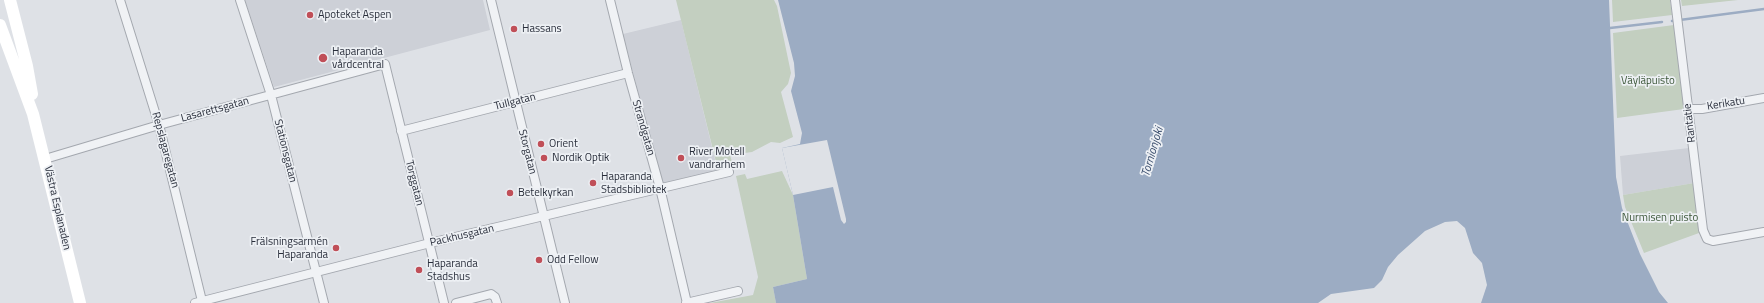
<!DOCTYPE html>
<html>
<head>
<meta charset="utf-8">
<style>
  body { margin:0 }
  canvas { display:block; background:#dee1e6 }
</style>
</head>
<body>
<canvas width="1764" height="303"></canvas>
<script>
const g = document.querySelector('canvas').getContext('2d');
g.lineJoin = 'round';
function fill(path, color) { g.fillStyle = color; g.fill(path, 'evenodd'); }
const shape = rows => new Path2D(rows.map(r => 'M' + r).join(''));
function stroke(path, color, width, dash) { g.strokeStyle = color; g.lineWidth = width; g.lineCap = dash ? 'butt' : 'round'; g.setLineDash(dash || []); g.stroke(path); }
function write(font, color, halo, rows, align = 'center') {
  g.font = font + ' "Titillium Web",sans-serif'; g.lineWidth = 3.5; g.setLineDash([]); g.textBaseline = 'middle'; g.strokeStyle = halo; g.fillStyle = color; for (const [text, x, y, turn = 0] of rows) {
    g.save(); g.translate(x, y); g.rotate((+turn || 0) * Math.PI / 180); g.textAlign = isNaN(turn) ? turn : align; if (halo) g.strokeText(text, 0, 0); g.fillText(text, 0, 0); g.restore();
  }
}
fill(shape([
  [245,0,483,0,490,30,274,87],
  [681,20,719,176,663,187,623,34],
  [1689,148,1694,183,1623,195,1620,156]
]), '#cdd0d7');
fill(shape([
  [676,0,774,0,777,6,791,73,788,84,781,92,793,137,780,143,771,142,752,152,730,155,732,162,717,166],
  [1612,0,1670,0,1672,15,1613,22],
  [1681,0,1738,0,1682,6],
  [1674,25,1684,109,1617,118,1613,33],
  [782,171,793,195,807,279,773,287,776,303,710,303,753,295,758,277,736,176,745,174,747,179],
  [1694,183,1699,233,1644,253,1625,207,1623,195]
]), '#c3cfc0');
fill(shape([
  [778,0,1609,0,1616,177,1622,208,1640,254,1659,292,1668,303,1481,303,1487,285,1482,263,1473,253,1465,228,1457,221,1445,222,1425,231,1398,255,1388,267,1382,280,1374,288,1331,294,1318,303,776,303,773,287,807,279,793,195,782,148,800,144,802,133,791,91,795,76,794,63]
]), '#9cacc3');
fill(shape([
  [827,140,846,219,846,222,844,224,841,220,833,187,793,195,782,148]
]), '#dee1e6');
stroke(shape([
  [1672,21,1764,9],
  [1610,28,1662,22]
]), '#9cacc3', 2.5);
const street = shape([
  [120,0,159,125,202,301],
  [240,0,271,95,324,303],
  [491,0,565,303],
  [610,0,628,73,660,188,687,303],
  [1675,0,1703,230,1707,239,1713,241,1764,232],
  [1688,109,1702,109,1764,98],
  [401,131,628,73],
  [45,159,159,125,385,64,444,303],
  [195,303,430,243,729,172],
  [456,303,491,294,495,297,497,303],
  [686,303,738,291]
]);
stroke(street, '#a4a8af', 10);
stroke(street, '#f0f2f5', 8);
stroke(shape([
  [10,0,27,66,32,94],
  [0,25,33,114,80,303]
]), '#fff', 12);
for (const [x, y, r, color] of [
  [310,15,4,"#c04f58"],
  [514,29,4,"#c04f58"],
  [323,58,5,"#c04f58"],
  [541,144,4,"#c04f58"],
  [544,158,4,"#c04f58"],
  [681,158,4,"#c04f58"],
  [593,183,4,"#c04f58"],
  [510,193,4,"#c04f58"],
  [336,248,4,"#c04f58"],
  [539,260,4,"#c04f58"],
  [419,270,4,"#c04f58"]
]) { const dot = new Path2D(); dot.arc(x, y, r, 0, 2 * Math.PI); g.fillStyle = color; g.fill(dot); stroke(dot, '#edf0f4', 1.5); }
write('11px', '#292e3b', '#edf0f4', [
  ["Apoteket Aspen",318,15],
  ["Hassans",522,29],
  ["Haparanda",332,52],
  ["vårdcentral",332,65],
  ["Orient",549,144],
  ["River Motell",689,152],
  ["vandrarhem",689,165],
  ["Nordik Optik",552,158],
  ["Haparanda",601,177],
  ["Stadsbibliotek",601,190],
  ["Betelkyrkan",518,193],
  ["Frälsningsarmén",328,242,"right"],
  ["Haparanda",328,255,"right"],
  ["Odd Fellow",547,260],
  ["Haparanda",427,264],
  ["Stadshus",427,277]
], 'left');
write('11px', '#3b5638', '#edf0f4', [
  ["Väyläpuisto",1648,81],
  ["Nurmisen puisto",1660,218]
]);
write('11px', '#292e3b', '#edf0f4', [
  ["Tullgatan",515,102,-14],
  ["Kerikatu",1726,104,-9],
  ["Lasarettsgatan",215,110,-15],
  ["Rantatie",1690,123,-97],
  ["Strandgatan",643,128,74],
  ["Repslagaregatan",165,150,75],
  ["Stationsgatan",285,151,76],
  ["Storgatan",527,152,76],
  ["Torggatan",414,183,76],
  ["Västra Esplanaden",57,208,77],
  ["Packhusgatan",462,236,-13]
]);
write('italic 12px', '#374b6b', '#edf0f4', [
  ["Tornionjoki",1153,152,-74]
]);
</script>
</body>
</html>
